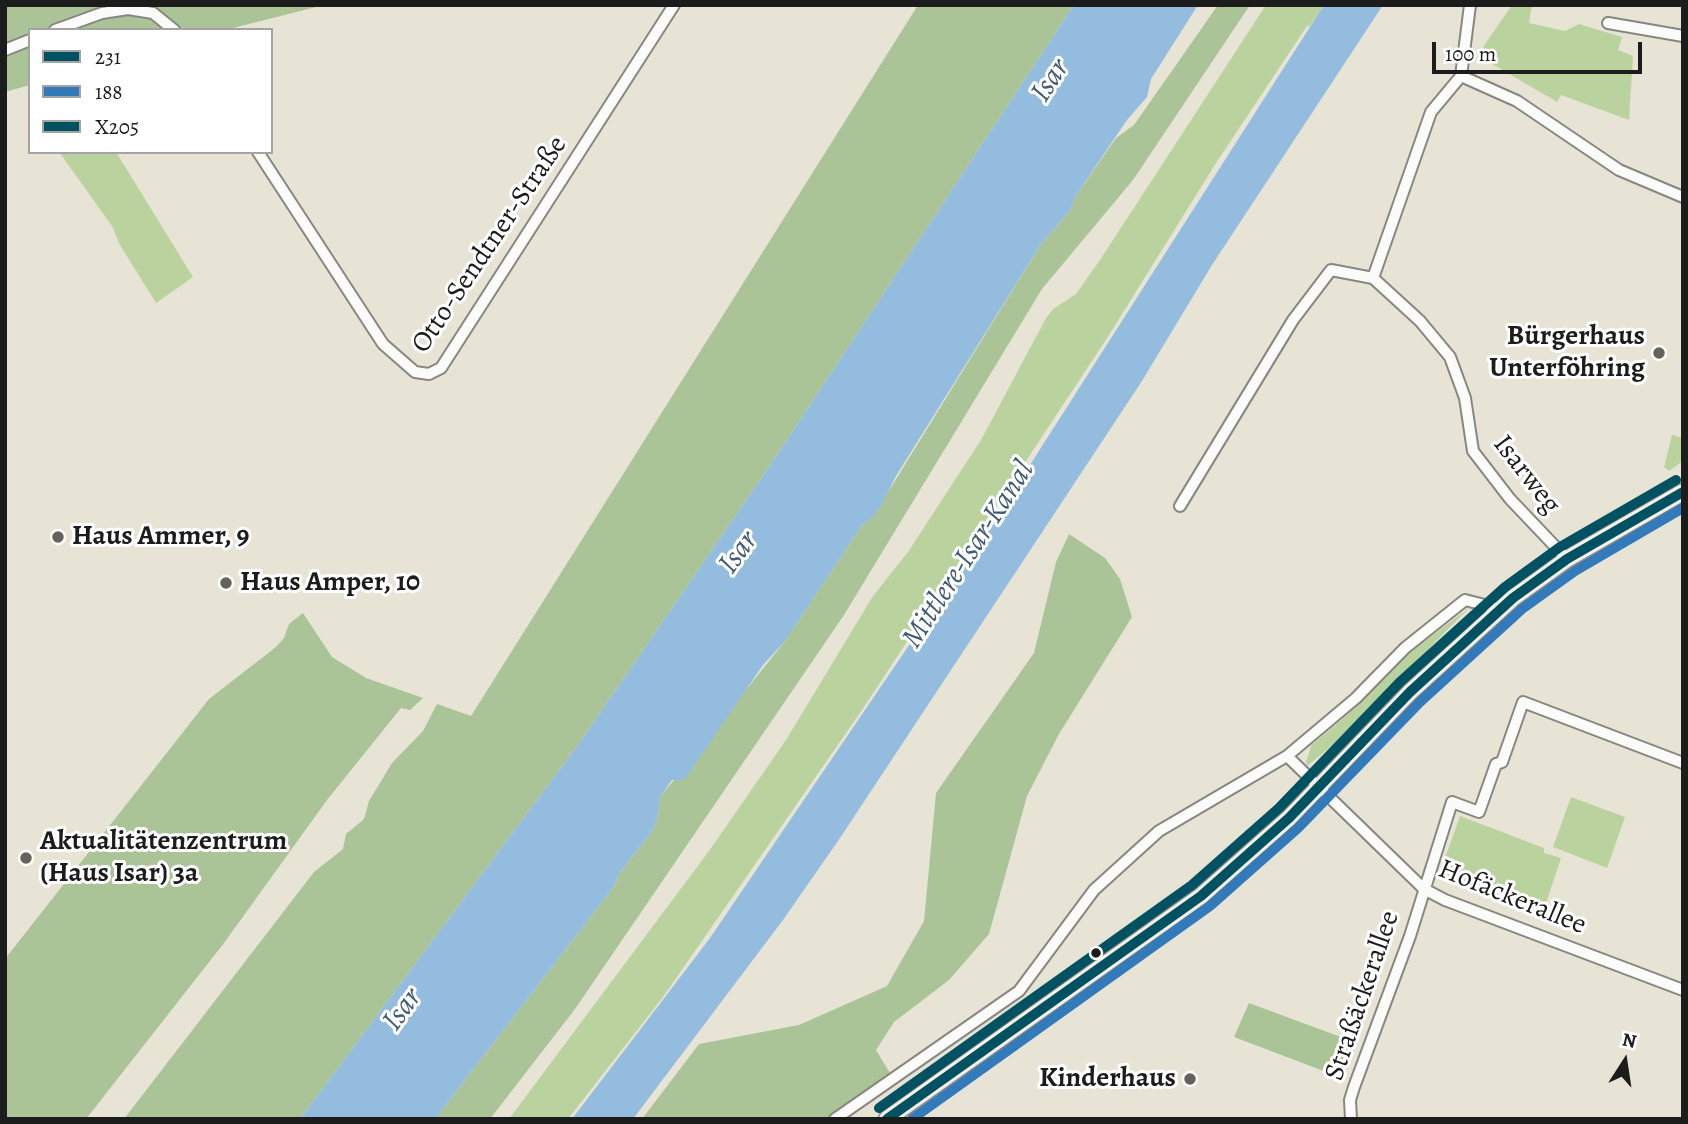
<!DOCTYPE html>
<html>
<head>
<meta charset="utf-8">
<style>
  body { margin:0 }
  #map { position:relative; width:1688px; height:1124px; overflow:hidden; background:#e7e4d6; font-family:Alegreya,serif }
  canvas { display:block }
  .frame { position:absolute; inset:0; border:7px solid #1c1c1c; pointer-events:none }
  .legend { position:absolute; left:28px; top:28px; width:245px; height:126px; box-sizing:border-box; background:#fff; border:2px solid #a4a4a4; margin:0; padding:9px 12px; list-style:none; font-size:21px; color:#1c1c1c }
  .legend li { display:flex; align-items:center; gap:14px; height:35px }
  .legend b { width:35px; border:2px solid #a4a4a4 }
  .north { position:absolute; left:1590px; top:1026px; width:70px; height:70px; -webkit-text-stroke:5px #fff; paint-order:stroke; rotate:12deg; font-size:19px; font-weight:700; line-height:28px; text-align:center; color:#1c1c1c }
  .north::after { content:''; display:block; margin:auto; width:24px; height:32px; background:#1c1c1c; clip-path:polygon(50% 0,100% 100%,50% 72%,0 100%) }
  .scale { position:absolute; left:1432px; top:42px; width:210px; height:32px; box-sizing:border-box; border:4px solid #1c1c1c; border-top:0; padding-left:9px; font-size:21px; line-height:24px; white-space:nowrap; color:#1c1c1c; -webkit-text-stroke:5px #fff; paint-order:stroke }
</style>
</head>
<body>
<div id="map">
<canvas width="1688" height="1124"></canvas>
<div class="frame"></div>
<ul class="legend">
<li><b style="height:9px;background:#005262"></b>231</li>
<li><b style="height:9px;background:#327ab9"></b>188</li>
<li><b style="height:9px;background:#005262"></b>X205</li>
</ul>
<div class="north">N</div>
<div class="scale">100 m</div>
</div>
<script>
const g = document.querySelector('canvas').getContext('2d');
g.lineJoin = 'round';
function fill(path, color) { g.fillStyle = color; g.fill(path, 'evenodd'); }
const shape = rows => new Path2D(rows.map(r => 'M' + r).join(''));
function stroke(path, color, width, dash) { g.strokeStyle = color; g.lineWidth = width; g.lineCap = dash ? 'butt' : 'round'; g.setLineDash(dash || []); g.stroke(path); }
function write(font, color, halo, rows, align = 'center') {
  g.font = font + ' Alegreya,serif'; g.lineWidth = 6; g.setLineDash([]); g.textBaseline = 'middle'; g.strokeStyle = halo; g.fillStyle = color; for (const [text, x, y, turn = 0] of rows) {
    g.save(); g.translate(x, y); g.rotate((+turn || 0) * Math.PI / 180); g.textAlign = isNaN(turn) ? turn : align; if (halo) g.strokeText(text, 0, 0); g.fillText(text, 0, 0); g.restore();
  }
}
fill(shape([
  [1266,5,1324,5,1310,26,1307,26,1216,163,1109,335,860,713,663,997,568,1119,509,1119,709,851,786,740,873,596,908,552,981,440,1046,318,1053,309,1076,294,1100,260],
  [1512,5,1532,5,1529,23,1565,31,1579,24,1622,37,1618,50,1633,56,1629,120,1561,95,1557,102,1487,61,1483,47],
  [59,152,116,152,193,277,156,303,120,245,112,226],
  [1672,435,1683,438,1683,461,1669,471,1664,467],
  [1470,607,1335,743,1307,766,1306,762,1311,746,1347,715,1404,657],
  [1571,797,1625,817,1607,868,1553,847],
  [1460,816,1544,848,1544,853,1561,858,1542,915,1439,875]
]), '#bad29e');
fill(shape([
  [5,5,324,5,225,30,30,30,30,85,5,92],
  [918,5,1074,5,771,464,580,742,300,1119,124,1119,314,872,343,849,346,834,364,819,369,801,392,763,423,731,437,704,471,716],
  [1218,5,1250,5,1133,180,1042,289,844,615,575,1009,490,1119,435,1119,615,885,618,875,651,833,657,819,661,796,785,641,862,525,872,518,1041,244,1069,212,1075,197,1116,138,1134,125],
  [1069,534,1105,558,1120,579,1132,617,1059,734,1027,796,989,934,949,980,894,1022,876,1050,890,1073,832,1119,642,1119,699,1044,799,1025,887,986,924,921,936,793,1034,653,1056,562],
  [303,613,332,657,366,678,423,698,410,710,401,708,327,800,224,943,86,1119,5,1119,5,959,209,699,276,647,284,638,289,624],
  [1249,1003,1357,1043,1342,1078,1234,1037]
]), '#aac497');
fill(shape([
  [1074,5,1198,5,1151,79,1147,97,1127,120,1075,197,1069,212,1041,244,896,476,882,504,872,518,862,525,785,641,763,665,684,780,672,780,661,796,657,819,651,833,618,875,615,885,435,1119,300,1119,580,742,771,464],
  [1324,5,1383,5,1212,265,1142,381,838,841,783,920,633,1119,572,1119,710,938,1005,504]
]), '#94bcde');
const minor = shape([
  [1470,5,1461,76,1517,101,1619,170,1683,197],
  [1608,23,1683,36],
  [55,30,102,13,128,9,153,13,174,30],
  [5,50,30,40],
  [1461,76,1431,112,1373,278,1420,321,1450,357,1465,398,1473,451,1510,499,1567,559],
  [258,152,383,344,415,372,429,374,441,368,674,5],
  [1180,506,1293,320,1331,270,1373,278],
  [1287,756,1424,889,1445,900,1683,990],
  [835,1119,1019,991,1094,890,1159,831,1287,756,1356,698,1405,648,1465,600,1500,609],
  [1351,1119,1350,1100,1354,1087,1410,936,1452,802,1479,812,1496,764,1502,762,1523,702,1683,763]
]);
const secondary = shape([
  [887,1119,1201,896,1289,818,1410,692,1513,598,1567,559,1683,492]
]);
stroke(minor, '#888680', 14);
stroke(secondary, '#888680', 19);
stroke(minor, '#fbfbf9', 10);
stroke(secondary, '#f5f2eb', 16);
stroke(shape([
  [887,1119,1201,896,1289,818,1410,692,1513,598,1567,559,1683,492]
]), '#005262', 10);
stroke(shape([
  [912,1119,1210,906,1298,828,1420,702,1522,609,1575,571,1683,508]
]), '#327ab9', 10);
stroke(shape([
  [879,1108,1192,885,1279,808,1400,682,1505,587,1560,547,1676,480]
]), '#005262', 10);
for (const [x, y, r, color] of [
  [1659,353,7,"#63625d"],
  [58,537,7,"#63625d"],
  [226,583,7,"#63625d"],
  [26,858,7,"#63625d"],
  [1096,953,6,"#1c1c1c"],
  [1190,1079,7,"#63625d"]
]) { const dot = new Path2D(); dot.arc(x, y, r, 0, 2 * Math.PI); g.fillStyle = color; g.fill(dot); stroke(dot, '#fff', 2.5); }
write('28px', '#1c1c1c', '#fff', [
  ["Otto-Sendtner-Straße",490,245,-56],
  ["Isarweg",1526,475,52],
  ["Hofäckerallee",1512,898,22],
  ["Straßäckerallee",1363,996,-71]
]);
write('bold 28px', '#1c1c1c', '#fff', [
  ["Bürgerhaus",1645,337,"right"],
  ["Unterföhring",1645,369,"right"],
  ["Haus Ammer, 9",72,537],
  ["Haus Amper, 10",240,583],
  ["Aktualitätenzentrum",40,842],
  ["(Haus Isar) 3a",40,874],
  ["Kinderhaus",1176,1079,"right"]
], 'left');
write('italic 30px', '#425c75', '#fff', [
  ["Isar",1051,81,-57],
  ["Isar",739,553,-54],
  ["Mittlere-Isar-Kanal",969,555,-57],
  ["Isar",403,1010,-54]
]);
</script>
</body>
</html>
